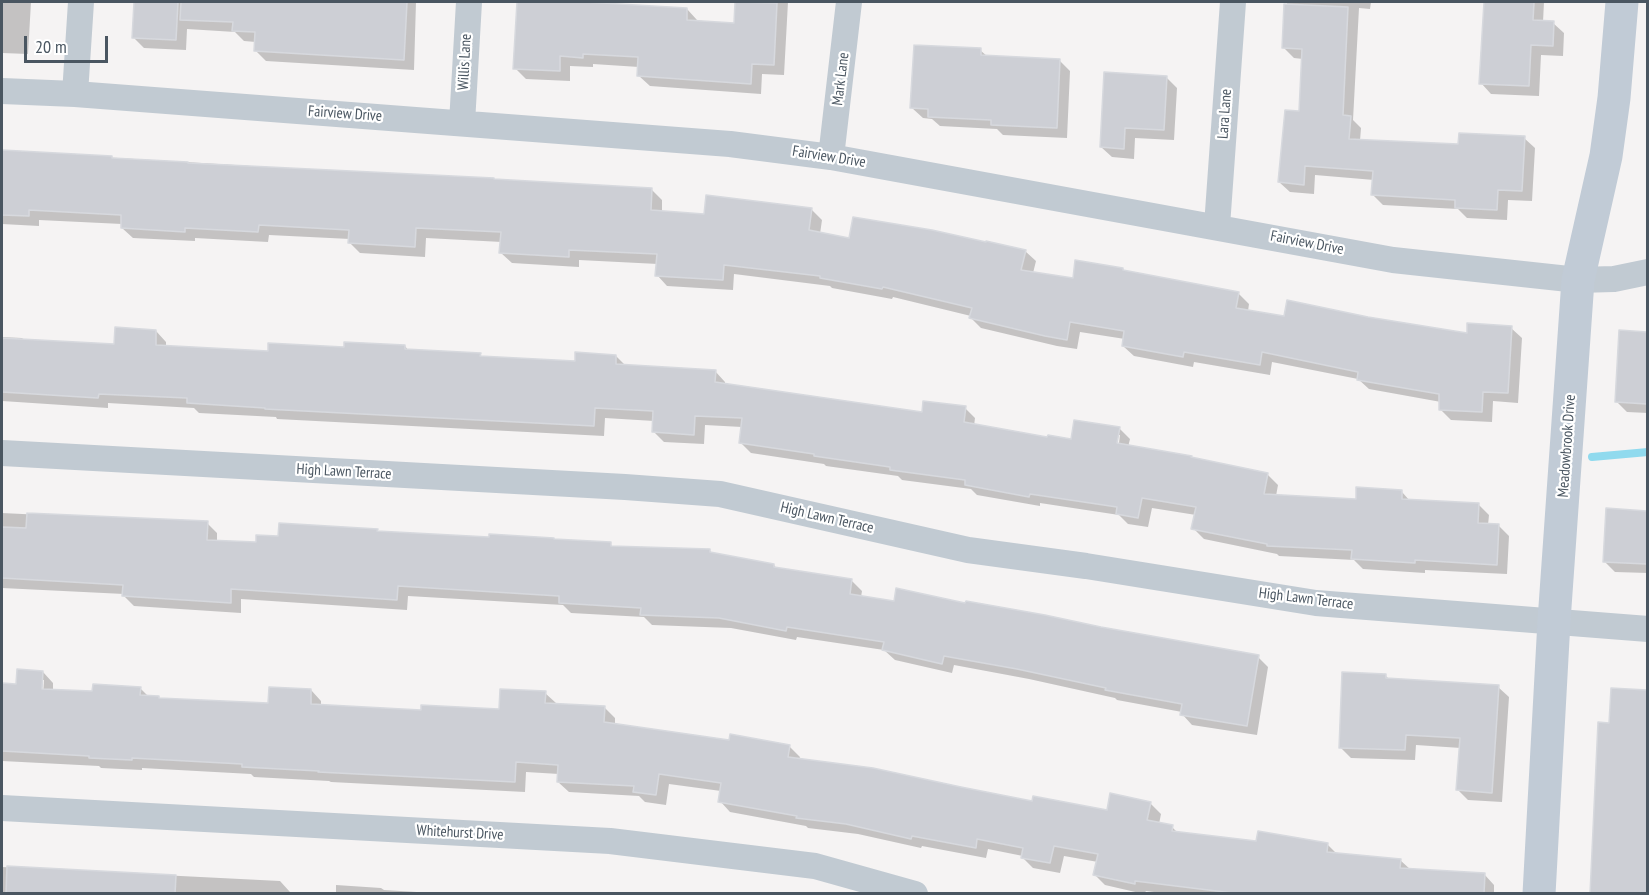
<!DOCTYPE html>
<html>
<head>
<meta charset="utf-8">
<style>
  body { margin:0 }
  #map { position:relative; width:1649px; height:895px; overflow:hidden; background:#f5f3f3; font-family:"PT Sans Narrow",sans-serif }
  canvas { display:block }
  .frame { position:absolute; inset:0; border:3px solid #4a5661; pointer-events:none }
  .scale { position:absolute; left:24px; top:36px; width:84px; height:27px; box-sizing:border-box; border:3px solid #4a5661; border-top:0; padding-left:8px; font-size:18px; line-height:21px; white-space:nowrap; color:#4a5661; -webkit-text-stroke:4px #fff; paint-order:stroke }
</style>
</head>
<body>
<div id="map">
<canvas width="1649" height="895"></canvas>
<div class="frame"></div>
<div class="scale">20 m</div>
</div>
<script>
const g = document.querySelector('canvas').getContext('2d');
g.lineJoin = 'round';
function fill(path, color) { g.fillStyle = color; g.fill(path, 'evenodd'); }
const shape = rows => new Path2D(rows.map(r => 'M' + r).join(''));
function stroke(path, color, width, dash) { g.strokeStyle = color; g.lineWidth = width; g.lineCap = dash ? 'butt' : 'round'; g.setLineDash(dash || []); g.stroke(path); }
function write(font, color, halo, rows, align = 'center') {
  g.font = font + ' "PT Sans Narrow",sans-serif'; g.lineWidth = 4.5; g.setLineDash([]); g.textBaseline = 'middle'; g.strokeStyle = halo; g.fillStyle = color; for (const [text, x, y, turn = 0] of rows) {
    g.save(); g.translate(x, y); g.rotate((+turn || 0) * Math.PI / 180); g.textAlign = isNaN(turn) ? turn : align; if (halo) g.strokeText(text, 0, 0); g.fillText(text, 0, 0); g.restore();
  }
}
fill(shape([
  [2,2,31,2,28,54,2,53],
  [135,2,416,2,414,70,266,61,256,51,256,42,244,41,235,32,187,29,186,50,144,48,134,38],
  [519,2,561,2,687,9,697,20,697,22,735,24,737,2,788,2,784,75,762,74,761,94,650,86,639,76,639,67,593,64,593,67,570,66,570,81,526,79,515,68],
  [1287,2,1371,2,1370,9,1359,8,1353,120,1361,128,1360,141,1459,146,1524,138,1535,148,1532,201,1508,200,1507,220,1467,218,1458,209,1383,205,1373,195,1374,180,1315,175,1314,194,1290,192,1279,182,1300,113,1303,59,1294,58,1284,48],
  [1485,2,1544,2,1543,22,1553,23,1564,33,1563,56,1541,55,1539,96,1491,94,1481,83],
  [980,50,988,57,1060,61,1070,71,1067,138,1003,135,997,129,940,126,932,119,923,118,912,108],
  [1166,77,1177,88,1174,140,1135,138,1134,159,1112,157,1101,147],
  [2,151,652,190,662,200,662,213,706,216,811,209,822,220,820,234,850,239,1025,251,1036,261,1033,273,1074,279,1123,269,1126,273,1238,293,1249,304,1248,311,1285,318,1367,318,1468,335,1511,328,1522,338,1518,403,1493,401,1492,422,1451,420,1440,409,1441,402,1369,389,1358,379,1272,362,1270,375,1194,362,1193,367,1134,356,1123,346,1125,339,1080,332,1077,349,1057,346,981,328,971,318,971,316,893,297,892,299,832,288,830,286,734,274,733,290,667,286,657,275,658,264,579,260,579,267,512,263,501,253,502,242,426,238,425,257,360,253,350,243,350,239,269,235,268,242,195,238,195,241,133,238,122,228,122,224,39,220,39,226,2,224],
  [156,331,166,342,166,347,269,353,405,346,408,350,480,354,483,358,576,362,616,356,626,366,715,371,725,382,725,385,923,414,965,408,975,418,974,426,1049,439,1072,441,1119,428,1130,439,1128,447,1268,475,1278,485,1276,496,1357,500,1402,492,1410,501,1478,504,1489,515,1488,525,1498,525,1509,536,1507,574,1425,570,1425,573,1363,569,1354,560,1279,556,1277,554,1204,539,1193,528,1196,515,1152,508,1148,527,1128,524,1119,515,1040,503,1040,506,977,495,971,489,902,480,898,476,826,466,824,464,751,453,740,442,742,427,705,425,704,444,664,442,654,432,654,421,605,418,604,436,277,419,276,417,199,413,194,408,108,403,108,408,2,401,2,337,22,338,25,341,115,346],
  [1117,435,1120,435,1118,451,1115,451],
  [1620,332,1648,333,1648,413,1627,412,1616,401],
  [1607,510,1648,512,1648,573,1615,572,1604,561],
  [2,513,207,523,217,533,217,542,257,543,280,538,377,530,379,532,610,544,613,547,710,551,713,554,774,565,777,569,851,580,862,591,861,597,895,602,966,605,1258,657,1268,667,1257,735,1192,725,1182,714,1182,712,1117,700,1115,698,1029,679,954,665,952,673,895,660,884,650,797,637,796,640,731,628,652,625,644,617,571,613,563,605,408,596,407,610,241,599,241,613,134,606,124,596,124,594,2,588],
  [43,672,53,683,53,691,94,693,140,688,149,697,160,699,270,705,311,690,321,701,321,706,422,712,500,711,545,693,556,703,556,705,605,708,615,718,615,725,730,741,789,746,800,757,799,760,1033,803,1108,811,1150,803,1161,814,1159,824,1172,827,1178,833,1257,843,1327,844,1337,854,1400,860,1411,870,1484,874,1494,885,1494,894,1170,894,1146,891,1144,894,1105,885,1095,875,1098,862,1064,856,1060,873,1033,868,1022,857,1023,856,988,849,986,858,922,846,921,848,858,834,808,828,806,826,730,812,720,801,721,791,669,784,666,805,645,802,639,796,569,792,558,782,559,774,526,772,525,792,331,782,329,781,254,777,251,774,142,768,142,770,101,768,99,766,2,761,2,684,18,685],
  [41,680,44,680,43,696,40,696],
  [1385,675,1390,680,1498,687,1509,697,1502,802,1468,800,1458,790,1461,748,1416,745,1415,760,1351,758,1341,748],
  [1612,689,1648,691,1648,894,1592,894,1610,725],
  [2,867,280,881,290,892,290,894,2,894],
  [336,885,381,888,384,890,450,894,336,894]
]), '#0003');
stroke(shape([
  [1592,457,1648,452]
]), '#90daee', 8);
const building = shape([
  [134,2,178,2,176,40,132,38,134,2],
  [181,2,407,2,404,60,254,51,255,32,232,31,233,22,180,20,181,2],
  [517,2,586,2,687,8,687,20,734,23,735,2,777,3,774,65,752,64,751,84,637,76,638,57,583,54,583,58,560,56,560,71,513,69,517,2],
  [1484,2,1534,2,1533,20,1554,21,1553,46,1531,45,1529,86,1479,84,1484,2],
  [1284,4,1348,7,1343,115,1351,116,1349,139,1458,144,1459,133,1525,136,1522,191,1498,190,1497,210,1455,208,1455,200,1371,195,1373,171,1305,166,1304,185,1278,182,1285,110,1299,111,1302,49,1282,48,1284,4],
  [914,45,981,48,981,55,1060,59,1057,128,991,125,991,120,928,117,928,109,910,108,914,45],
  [1104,72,1167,76,1164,130,1125,128,1124,149,1100,147,1104,72],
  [2,150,112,156,112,158,188,162,188,163,494,178,494,179,652,188,651,210,704,214,706,195,812,208,809,230,849,238,853,217,932,230,986,242,986,241,1026,250,1021,270,1073,278,1075,260,1123,268,1123,270,1239,292,1236,308,1284,316,1287,300,1368,317,1467,333,1467,323,1512,326,1508,393,1483,392,1482,412,1439,410,1439,394,1357,380,1358,372,1262,352,1260,365,1184,352,1183,357,1122,346,1124,331,1070,322,1067,340,1045,336,969,318,972,308,883,287,882,289,820,278,820,276,724,265,723,280,655,276,657,254,569,250,569,257,499,253,501,232,416,228,415,247,348,243,349,230,259,225,258,232,185,228,185,232,121,228,121,215,29,210,29,216,2,215,2,150],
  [115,327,156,330,156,345,268,351,268,343,344,347,344,342,405,345,405,349,481,353,480,356,575,361,575,352,616,355,616,364,716,370,715,382,922,412,923,401,966,406,964,422,1047,437,1048,435,1071,439,1074,420,1120,427,1117,443,1192,456,1191,457,1268,473,1264,494,1356,499,1356,487,1402,490,1402,499,1479,503,1478,523,1499,524,1497,565,1415,560,1415,563,1351,559,1352,550,1267,546,1267,544,1191,529,1196,507,1142,498,1138,518,1116,514,1117,507,1030,494,1029,497,965,485,965,480,890,470,890,467,814,456,814,454,739,443,742,418,695,416,694,435,652,432,653,411,595,408,594,426,265,409,265,408,187,403,187,398,99,394,98,398,2,392,2,338,114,344,115,327],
  [1619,330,1647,332,1647,404,1615,402,1619,330],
  [1606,508,1647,511,1647,564,1603,562,1606,508],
  [27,513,208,521,207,540,256,542,256,535,278,536,279,523,378,529,377,531,489,537,489,534,554,538,554,539,611,542,611,546,710,549,710,552,774,564,774,567,852,579,850,594,894,601,896,588,965,603,966,601,1045,615,1101,627,1259,655,1247,726,1180,715,1182,704,1105,690,1106,688,1017,669,944,656,942,664,882,650,884,642,787,627,786,631,719,618,640,615,641,608,559,603,559,596,398,586,397,600,231,589,231,603,122,596,123,585,2,578,2,527,26,528,27,513],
  [17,669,43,671,42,689,92,691,93,684,141,687,140,695,159,696,159,698,268,703,269,687,311,689,311,704,421,710,421,705,499,709,500,689,546,691,545,703,605,706,604,722,729,740,730,734,790,745,788,757,873,768,961,787,1032,801,1033,796,1107,810,1110,793,1151,802,1147,820,1173,825,1172,831,1256,841,1258,831,1328,843,1327,852,1401,859,1400,868,1485,873,1484,894,1241,894,1135,881,1135,884,1093,875,1098,854,1054,846,1050,863,1021,858,1023,848,977,839,976,848,912,836,911,839,846,824,796,818,797,816,718,802,721,783,659,774,656,795,633,792,634,786,557,782,558,765,516,762,515,782,318,772,319,771,242,767,242,764,132,758,132,760,89,758,89,756,2,751,2,683,16,684,17,669],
  [1342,672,1386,674,1386,678,1499,685,1492,793,1456,790,1460,738,1406,735,1405,750,1339,748,1342,672],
  [1611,688,1647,690,1647,894,1590,894,1598,722,1609,723,1611,688],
  [7,866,176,875,175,894,6,894,7,866]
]);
fill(building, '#cdcfd5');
stroke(building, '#d7d9de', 1.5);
stroke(shape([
  [2,91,75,94,730,144,831,157,1393,260,1578,280,1614,279,1648,272],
  [75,94,81,2],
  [462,123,469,2],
  [831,157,849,2],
  [1217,226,1233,2],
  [2,453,625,487,720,494,968,550,1086,566,1316,603,1648,629],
  [2,808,610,841,815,866,915,894]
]), '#c1cad2', 26);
stroke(shape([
  [1539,894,1554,621,1578,280,1606,156,1614,98,1622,2]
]), '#c1cbd6', 33);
write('15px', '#4a5661', '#fff', [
  ["Willis Lane",465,62,-87],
  ["Mark Lane",841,79,-83],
  ["Fairview Drive",345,114,4],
  ["Lara Lane",1225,114,-86],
  ["Fairview Drive",829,157,9],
  ["Fairview Drive",1307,243,11],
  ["Meadowbrook Drive",1567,446,-86],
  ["High Lawn Terrace",344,472,3],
  ["High Lawn Terrace",827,518,13],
  ["High Lawn Terrace",1306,599,7],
  ["Whitehurst Drive",460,833,3]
]);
</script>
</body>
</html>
